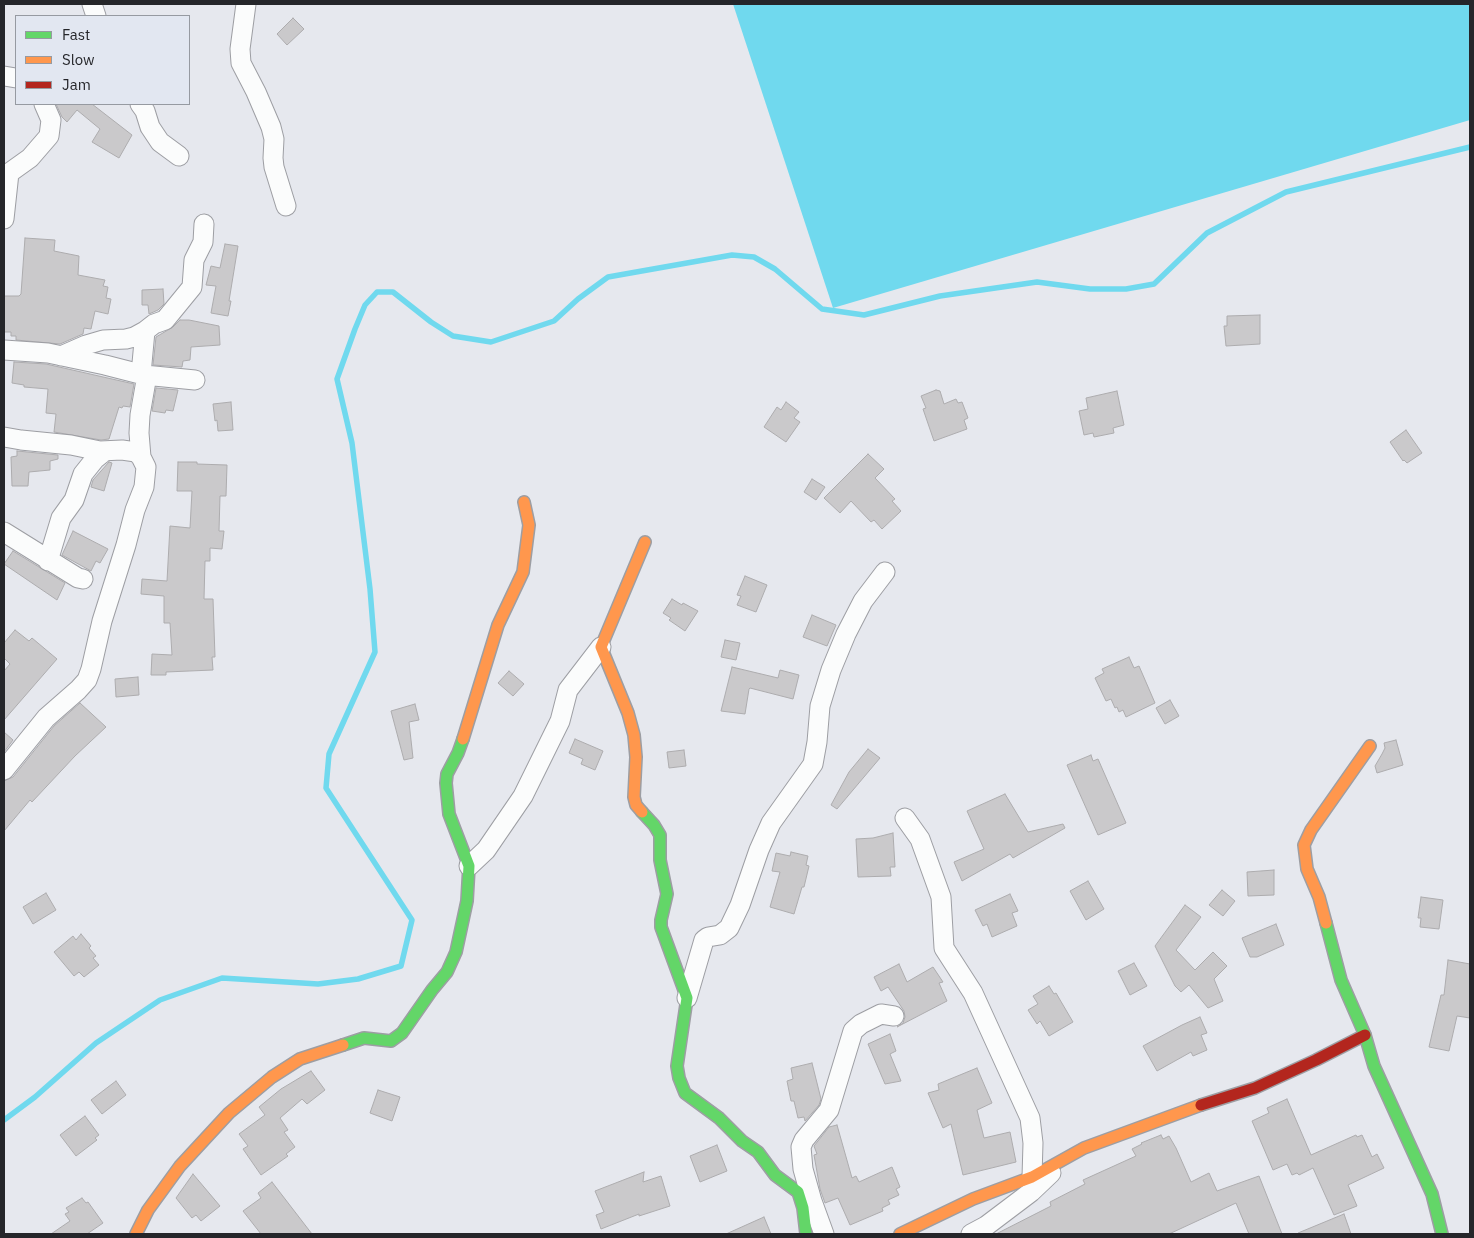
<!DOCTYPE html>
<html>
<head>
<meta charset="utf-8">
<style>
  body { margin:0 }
  #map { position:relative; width:1474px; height:1238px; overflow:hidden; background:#e6e8ee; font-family:"IBM Plex Sans",sans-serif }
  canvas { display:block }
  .frame { position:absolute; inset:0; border:5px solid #25262a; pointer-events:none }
  .legend { position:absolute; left:15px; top:15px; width:175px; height:90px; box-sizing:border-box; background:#e2e7f1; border:1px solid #969aa1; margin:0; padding:6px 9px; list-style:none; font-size:15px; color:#25262a }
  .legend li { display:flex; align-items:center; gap:10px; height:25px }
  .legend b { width:25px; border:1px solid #969aa1 }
</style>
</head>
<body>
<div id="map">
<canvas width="1474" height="1238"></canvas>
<div class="frame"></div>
<ul class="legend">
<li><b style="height:6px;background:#63d668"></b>Fast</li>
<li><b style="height:6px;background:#ff974d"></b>Slow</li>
<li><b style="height:6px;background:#b3261e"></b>Jam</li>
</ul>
</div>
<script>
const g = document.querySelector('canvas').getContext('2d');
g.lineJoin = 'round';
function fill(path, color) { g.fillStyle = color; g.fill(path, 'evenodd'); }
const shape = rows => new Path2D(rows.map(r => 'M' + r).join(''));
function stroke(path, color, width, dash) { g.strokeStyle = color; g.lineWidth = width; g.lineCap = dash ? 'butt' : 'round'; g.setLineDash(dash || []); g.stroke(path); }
fill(shape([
  [733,4,1470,4,1470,120,833,308]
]), '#70d9ee');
stroke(shape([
  [4,1120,35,1097,96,1043,160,1000,222,978,318,984,358,979,401,966,412,920,326,788,329,754,375,652,370,589,352,443,337,379,355,329,365,305,377,292,393,292,431,322,453,336,491,342,554,321,578,299,608,277,732,255,754,257,775,269,822,309,864,315,940,296,1037,282,1090,289,1126,289,1154,284,1207,233,1286,192,1470,147]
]), '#70d9ee', 5.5);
const building = shape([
  [293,18,304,29,287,45,277,34,293,18],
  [56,104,92,104,132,135,119,158,92,142,100,129,77,110,67,122,62,117,56,104],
  [25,238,55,240,54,251,79,256,78,275,105,280,103,286,108,287,106,298,111,299,108,314,95,311,91,329,84,328,83,334,60,344,16,340,16,336,11,336,11,332,4,332,4,296,19,296,21,294,25,238],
  [225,244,238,246,229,301,231,301,228,316,211,313,216,286,206,285,211,266,220,268,225,244],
  [163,289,164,304,158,310,149,314,148,305,142,305,142,290,163,289],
  [1260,315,1260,344,1226,346,1224,326,1227,326,1227,316,1260,315],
  [180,320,189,320,219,326,220,345,191,347,190,360,183,361,182,367,153,365,156,337,173,327,180,320],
  [14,362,46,364,134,384,130,407,123,406,122,408,119,407,109,439,101,440,54,432,56,414,46,413,48,389,24,387,24,385,12,383,14,362],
  [156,388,178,390,173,411,166,410,165,413,152,411,156,388],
  [936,390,940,391,944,404,956,399,958,403,962,402,968,418,964,420,967,429,934,441,923,409,926,408,921,396,936,390],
  [1117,391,1124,425,1113,428,1114,433,1094,437,1093,433,1084,435,1079,411,1088,409,1086,398,1117,391],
  [231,402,233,430,218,431,217,420,215,421,213,404,231,402],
  [786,402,799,412,794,418,800,422,786,442,764,427,777,407,781,410,786,402],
  [1406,430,1422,453,1407,463,1404,460,1403,461,1390,442,1406,430],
  [17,451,58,455,58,459,50,461,50,470,29,472,28,486,12,486,11,457,17,456,17,451],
  [868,454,884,469,875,478,895,499,892,501,901,511,882,529,874,520,871,522,851,501,840,513,824,498,868,454],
  [109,462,112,463,104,491,91,487,93,480,109,462],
  [178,462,197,462,197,464,227,465,226,496,220,496,219,531,224,531,222,549,210,548,210,561,205,561,204,599,213,599,215,657,212,657,213,670,166,672,166,675,151,675,152,654,172,655,170,623,164,623,164,596,141,594,142,579,167,581,170,526,190,528,192,491,177,491,178,462],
  [812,479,825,487,816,500,804,492,812,479],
  [73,531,108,549,100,563,96,561,91,571,62,555,73,531],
  [13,551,65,583,57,600,4,564,13,551],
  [745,576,767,585,756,612,737,605,741,596,737,595,745,576],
  [672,599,682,605,683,603,698,611,685,631,669,620,671,618,663,613,672,599],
  [812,615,836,625,827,646,803,637,812,615],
  [15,630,29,641,32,638,57,659,4,720,4,671,10,664,4,658,4,643,15,630],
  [725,640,740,643,736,660,721,657,725,640],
  [1129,657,1134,668,1139,666,1155,703,1126,717,1123,710,1119,712,1117,707,1115,708,1111,699,1106,701,1095,678,1104,673,1102,669,1129,657],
  [732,667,778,678,780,670,799,675,793,699,750,688,749,689,745,714,721,711,732,667],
  [509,671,524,684,513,696,498,683,509,671],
  [138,677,139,695,116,697,115,679,138,677],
  [1170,700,1179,716,1165,724,1156,708,1170,700],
  [80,703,106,727,75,756,32,802,30,800,4,831,4,781,13,777,54,726,80,703],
  [415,704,419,720,409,722,413,758,404,760,391,711,415,704],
  [4,732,13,740,4,752,4,732],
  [575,739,603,751,595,770,581,764,583,759,569,753,575,739],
  [1396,740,1403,765,1377,773,1375,766,1382,754,1385,748,1384,743,1396,740],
  [868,749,880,758,837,809,831,805,849,772,868,749],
  [684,750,686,766,669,768,667,752,684,750],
  [1091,755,1093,761,1098,759,1126,823,1098,835,1067,765,1091,755],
  [1005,794,1028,832,1063,824,1065,828,1013,858,1010,854,962,881,954,862,984,849,967,811,1005,794],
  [893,833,895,867,890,867,891,876,858,877,856,839,873,838,893,833],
  [791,852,808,856,806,865,809,866,804,887,802,887,794,914,770,907,780,872,772,871,776,853,790,856,791,852],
  [1274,870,1274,895,1248,896,1247,872,1274,870],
  [1088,881,1104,909,1086,920,1070,891,1088,881],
  [1222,890,1235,901,1223,916,1209,905,1222,890],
  [46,893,56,910,33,924,23,907,46,893],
  [1010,894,1018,911,1012,913,1017,926,992,937,987,924,983,926,975,910,1010,894],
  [1421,897,1443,900,1439,929,1420,927,1421,918,1418,918,1421,897],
  [1185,905,1201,917,1176,950,1195,970,1213,952,1227,966,1214,979,1223,1001,1208,1008,1189,985,1181,992,1175,986,1155,946,1185,905],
  [1276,924,1284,945,1257,957,1250,957,1242,938,1276,924],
  [81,934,91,946,89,948,96,956,93,958,99,965,84,977,79,972,74,976,54,952,73,936,76,940,81,934],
  [1448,960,1470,964,1470,1018,1457,1016,1449,1051,1429,1047,1441,995,1444,995,1448,960],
  [1134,963,1147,986,1130,995,1118,971,1134,963],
  [899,964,907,982,933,967,943,982,939,983,947,1001,897,1027,903,1023,905,1017,904,1011,888,987,881,991,874,977,899,964],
  [1049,986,1054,994,1056,993,1073,1022,1049,1036,1040,1021,1037,1024,1028,1010,1038,1004,1033,996,1049,986],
  [1200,1017,1207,1033,1201,1035,1207,1050,1193,1056,1191,1052,1157,1071,1143,1046,1182,1025,1200,1017],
  [890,1034,896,1051,890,1054,901,1081,885,1084,868,1044,890,1034],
  [812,1063,821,1099,819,1105,805,1121,804,1117,798,1118,794,1101,791,1101,787,1081,793,1079,791,1068,812,1063],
  [977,1068,992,1103,977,1110,984,1138,1010,1132,1016,1162,963,1175,951,1124,943,1128,928,1093,939,1090,938,1084,977,1068],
  [311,1071,325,1090,307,1104,302,1099,280,1118,288,1130,284,1132,295,1147,286,1154,288,1156,261,1175,243,1149,248,1146,239,1134,265,1115,259,1107,281,1089,311,1071],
  [116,1081,126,1095,102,1114,91,1100,116,1081],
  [378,1090,400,1097,392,1121,370,1113,378,1090],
  [1287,1099,1311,1155,1356,1135,1357,1137,1362,1135,1372,1157,1377,1154,1384,1168,1348,1185,1357,1206,1334,1215,1313,1168,1299,1175,1297,1173,1292,1175,1287,1164,1273,1170,1252,1121,1269,1113,1267,1108,1287,1099],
  [85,1116,99,1135,95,1138,97,1140,76,1156,60,1135,85,1116],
  [837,1125,852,1178,856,1176,859,1182,892,1167,900,1187,896,1189,899,1195,888,1200,890,1204,882,1208,883,1211,850,1225,838,1198,825,1203,820,1189,814,1155,817,1154,814,1146,829,1127,837,1125],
  [1161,1135,1163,1139,1169,1136,1176,1148,1191,1182,1209,1173,1217,1191,1259,1176,1282,1234,1249,1234,1236,1203,1169,1234,996,1234,1051,1206,1050,1202,1085,1184,1083,1180,1136,1156,1132,1149,1142,1144,1141,1143,1161,1135],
  [717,1145,727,1171,700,1182,690,1156,717,1145],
  [644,1172,643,1182,661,1176,670,1206,639,1216,639,1214,601,1229,596,1215,604,1212,595,1191,644,1172],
  [193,1174,220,1206,201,1221,196,1215,192,1218,176,1198,193,1174],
  [272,1182,312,1234,261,1234,243,1211,261,1198,258,1193,272,1182],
  [82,1198,86,1203,88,1202,103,1223,87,1234,51,1234,70,1221,65,1214,69,1212,66,1208,82,1198],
  [1344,1214,1351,1234,1298,1234,1298,1233,1344,1214],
  [764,1217,771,1234,726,1234,764,1217]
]);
fill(building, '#cac9cb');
stroke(building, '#adacae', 1);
const street = shape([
  [92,4,96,16],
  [246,4,240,49,241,63,256,92,271,127,274,139,273,158,274,167,286,206],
  [4,76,16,78],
  [140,104,145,111,150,127,160,142,179,156],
  [4,219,9,173,30,158,49,136,51,120,44,104],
  [4,350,48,353,105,365,144,375,195,380],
  [61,356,86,345,103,340,126,339,134,337,145,331,154,324,165,320,192,287,194,260,203,242,204,224],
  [141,374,145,331],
  [4,437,21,440,71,445,100,451,122,450,136,452,141,457,146,467,144,487,135,510,126,545,102,621,91,669,87,680,78,690,46,718,4,770],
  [141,457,139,433,140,415,147,375],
  [4,532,78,578,83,579],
  [48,561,61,518,74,500,83,474,95,459,105,451],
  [905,818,920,839,941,897,944,948,973,993,1030,1118,1033,1143,1032,1177],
  [469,866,486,850,523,796,560,721,568,690,601,647],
  [687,998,704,940,708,937,720,935,729,928,740,905,759,850,771,823,813,764,817,742,820,706,831,670,846,634,863,601,885,572],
  [824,1234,812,1201,803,1169,801,1147,804,1140,829,1110,853,1031,861,1024,881,1014,894,1016],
  [971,1234,986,1226,1031,1192,1051,1173]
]);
const fast = shape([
  [642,812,654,825,660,835,660,860,667,894,661,920,661,927,687,998,677,1066,679,1078,685,1093,719,1118,742,1141,758,1152,775,1175,798,1192,803,1208,806,1234],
  [1326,923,1341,980,1365,1035,1374,1066,1432,1194,1442,1234],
  [343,1045,364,1038,391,1041,402,1033,432,990,447,972,456,952,467,901,469,866,449,814,446,783,447,774,458,753,463,739]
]);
const slow = shape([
  [463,739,498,625,523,572,529,525,524,502],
  [642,812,636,805,634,797,636,757,634,735,628,713,601,647,645,542],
  [1326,923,1319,897,1307,869,1304,845,1311,830,1370,746],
  [136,1234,148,1210,180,1166,229,1113,272,1077,300,1059,343,1045],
  [900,1234,973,1199,1032,1177,1084,1148,1201,1105]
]);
const jam = shape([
  [1201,1105,1255,1088,1316,1060,1365,1035]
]);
stroke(street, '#9d9ea3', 21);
stroke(fast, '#9d9ea3', 14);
stroke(slow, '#9d9ea3', 14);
stroke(jam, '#9d9ea3', 14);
stroke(street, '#fbfcfc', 19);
stroke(fast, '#63d668', 11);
stroke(slow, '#ff974d', 11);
stroke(jam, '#b3261e', 11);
</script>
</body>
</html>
